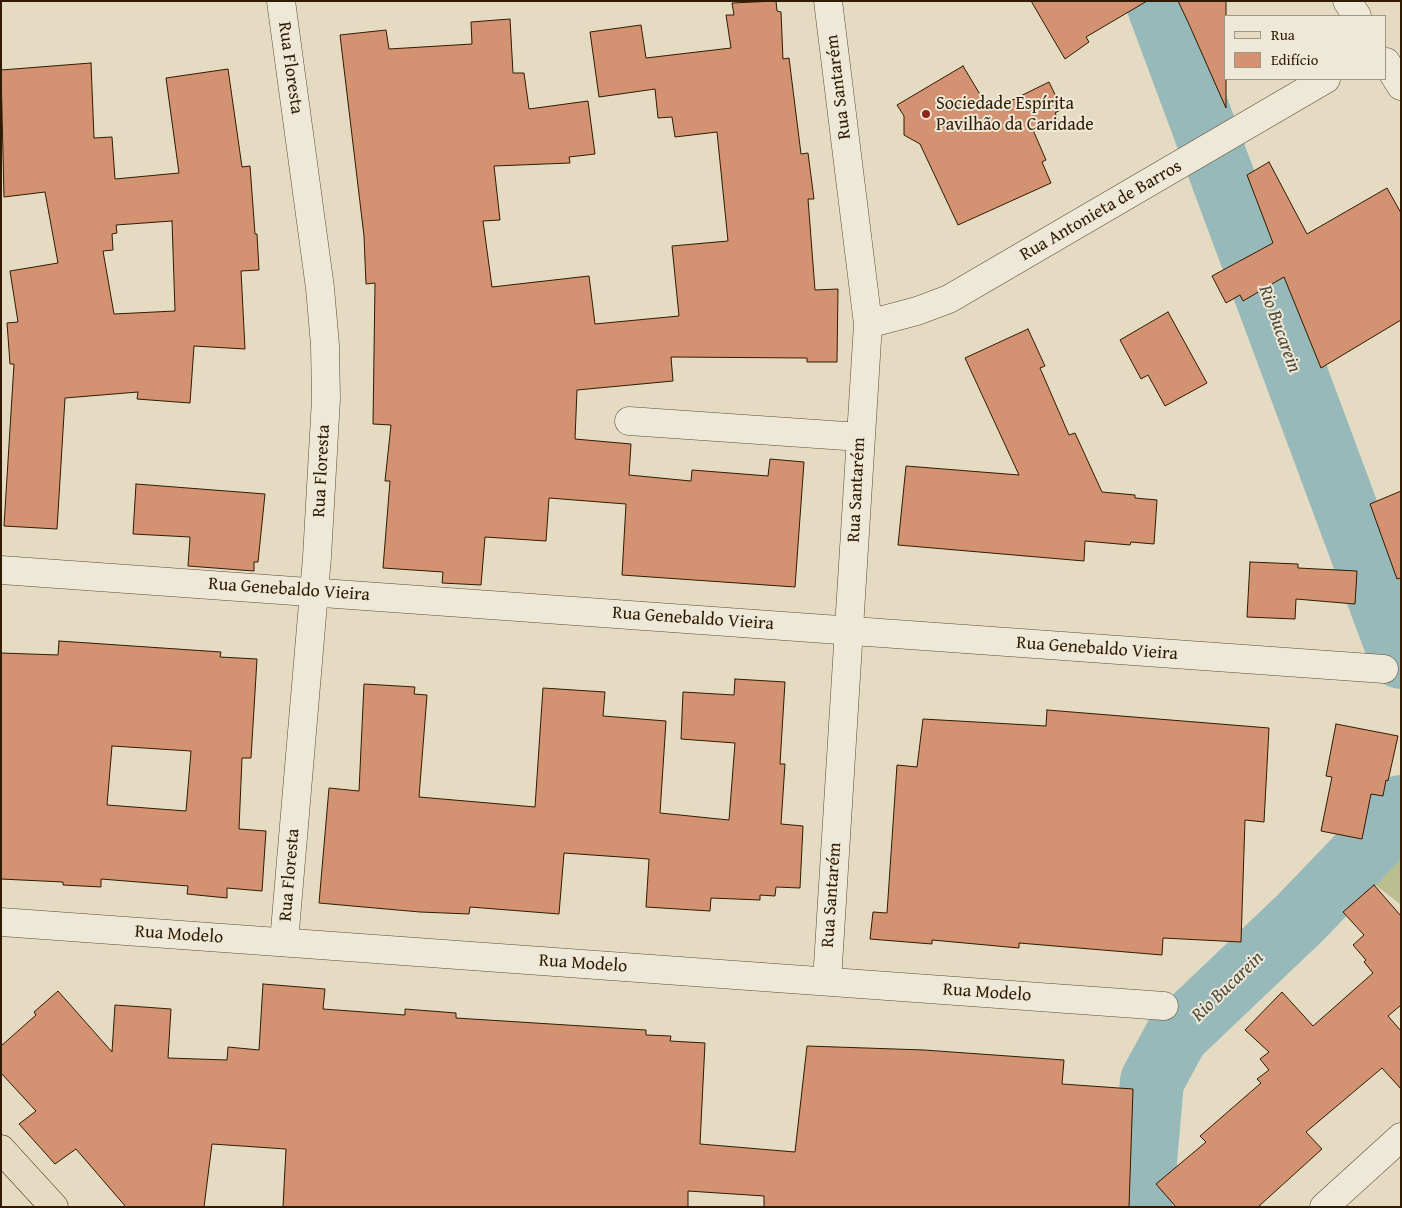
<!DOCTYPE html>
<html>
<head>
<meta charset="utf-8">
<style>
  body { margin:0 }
  #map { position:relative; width:1402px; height:1208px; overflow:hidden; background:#e4dbc2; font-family:"Gentium Book Plus",serif }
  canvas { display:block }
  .frame { position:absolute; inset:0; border:2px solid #311b00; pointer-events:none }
  .legend { position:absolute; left:1224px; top:15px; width:162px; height:65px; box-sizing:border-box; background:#ede8d7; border:1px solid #a29681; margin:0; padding:6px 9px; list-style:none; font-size:15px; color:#311b00 }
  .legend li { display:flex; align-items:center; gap:10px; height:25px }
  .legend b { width:25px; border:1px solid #a29681 }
</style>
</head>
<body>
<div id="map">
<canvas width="1402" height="1208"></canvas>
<div class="frame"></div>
<ul class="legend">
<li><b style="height:6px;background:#e4dbc2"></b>Rua</li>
<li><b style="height:14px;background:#d39271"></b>Edifício</li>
</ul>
</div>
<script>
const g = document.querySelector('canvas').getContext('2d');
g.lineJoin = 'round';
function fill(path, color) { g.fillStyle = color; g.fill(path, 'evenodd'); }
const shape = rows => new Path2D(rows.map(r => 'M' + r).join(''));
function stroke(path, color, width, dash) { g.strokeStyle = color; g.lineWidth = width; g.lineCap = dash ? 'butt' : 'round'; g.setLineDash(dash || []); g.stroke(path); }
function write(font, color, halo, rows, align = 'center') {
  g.font = font + ' "Gentium Book Plus",serif'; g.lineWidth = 4; g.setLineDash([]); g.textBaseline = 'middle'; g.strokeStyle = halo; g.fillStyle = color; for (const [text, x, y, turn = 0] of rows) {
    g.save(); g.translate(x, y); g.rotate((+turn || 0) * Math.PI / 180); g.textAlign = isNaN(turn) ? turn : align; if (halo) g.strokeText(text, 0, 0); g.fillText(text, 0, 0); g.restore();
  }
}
fill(shape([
  [1401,833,1401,904,1400,904,1360,873]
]), '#bbbe8e');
stroke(shape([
  [1157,1,1401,657],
  [1137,1207,1142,1196,1152,1081,1177,1035,1300,918,1375,840,1401,807]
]), '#97b9ba', 64);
const building = shape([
  [776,1,777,11,781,12,783,59,789,58,801,154,808,153,814,199,808,199,815,290,838,289,837,362,807,362,807,358,671,357,673,381,577,390,575,439,631,444,629,475,691,481,692,470,768,476,770,459,804,462,795,587,622,575,626,504,549,498,546,541,485,537,481,585,442,583,443,572,383,568,390,481,385,481,391,425,373,424,375,283,366,284,364,236,340,35,386,30,389,49,472,44,471,22,510,19,513,73,524,73,529,109,588,101,595,154,569,157,570,163,494,166,500,220,483,221,492,287,589,276,595,324,679,316,672,246,728,241,717,132,675,137,672,117,658,118,655,89,599,97,590,32,641,25,646,58,731,48,726,15,734,15,732,3,776,1],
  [1031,1,1147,1,1086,37,1089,42,1065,59,1031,1],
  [1178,1,1226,1,1226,108,1188,22,1178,1],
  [91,63,94,138,112,137,115,179,179,173,166,78,228,69,242,167,250,166,255,234,257,234,259,270,241,271,245,349,194,346,190,403,137,399,138,392,65,398,57,529,4,526,14,364,10,364,7,323,18,322,10,271,58,263,45,192,4,197,1,70,91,63],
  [172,221,175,311,114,314,103,251,113,250,112,234,117,233,116,225,172,221],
  [963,66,990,111,1049,82,1062,109,1055,113,1058,119,1033,130,1046,160,1042,162,1051,183,958,225,920,144,904,135,904,116,897,105,963,66],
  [1269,162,1307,234,1387,188,1401,213,1401,320,1321,368,1284,277,1243,301,1240,295,1226,303,1212,276,1273,243,1247,175,1269,162],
  [1168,312,1207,383,1165,406,1148,375,1141,379,1120,340,1168,312],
  [1028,329,1045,366,1040,368,1069,435,1075,433,1102,492,1135,495,1135,498,1157,500,1154,544,1131,542,1130,545,1085,541,1084,561,898,545,906,466,1019,475,965,358,1028,329],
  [136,484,265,494,258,562,254,562,254,571,188,566,190,537,133,534,136,484],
  [1401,491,1401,578,1397,579,1370,504,1401,491],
  [1250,562,1298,564,1298,568,1357,571,1355,604,1296,599,1295,619,1247,617,1250,562],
  [59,641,221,652,220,657,257,659,251,758,242,758,239,829,266,831,262,891,227,888,227,898,187,894,188,886,101,879,101,887,63,885,63,882,1,879,1,653,58,655,59,641],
  [112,746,191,751,186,811,107,805,112,746],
  [735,679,785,682,780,764,785,764,781,824,803,826,800,888,776,887,775,896,760,895,760,900,711,898,710,911,646,907,649,859,564,853,559,914,470,907,469,914,420,912,319,903,329,788,359,791,364,684,415,687,414,694,427,695,419,797,535,807,543,688,605,692,603,716,666,721,660,813,729,820,735,743,681,739,683,692,734,695,735,679],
  [1047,710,1269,728,1264,822,1245,820,1241,942,1163,938,1162,955,1019,943,1019,948,932,940,932,944,870,939,873,912,887,913,897,765,917,767,923,719,1046,726,1047,710],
  [1336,724,1398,736,1388,781,1386,780,1383,796,1371,794,1362,839,1321,831,1332,777,1326,776,1336,724],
  [1374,885,1401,916,1401,1005,1388,1016,1401,1031,1401,1089,1382,1068,1306,1132,1322,1149,1258,1207,1176,1207,1156,1184,1206,1142,1200,1136,1261,1083,1257,1079,1269,1070,1260,1059,1269,1052,1245,1030,1282,992,1313,1026,1373,973,1364,962,1366,960,1353,945,1364,935,1343,912,1374,885],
  [263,984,325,989,323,1009,405,1015,405,1009,456,1013,456,1018,646,1030,646,1035,671,1036,670,1041,705,1043,700,1144,795,1152,807,1046,924,1050,1064,1060,1062,1084,1133,1089,1129,1207,764,1207,764,1196,688,1191,688,1207,283,1207,286,1149,212,1144,204,1207,126,1207,76,1149,55,1164,19,1124,36,1111,1,1073,1,1046,36,1015,34,1012,58,991,112,1052,115,1005,171,1009,168,1058,227,1060,228,1047,259,1050,263,984]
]);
fill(building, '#d39271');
stroke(building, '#311b00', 1);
const minor = shape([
  [281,1,320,288,325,345,326,399,317,557,284,942],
  [1347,1,1357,16],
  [1386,62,1401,86],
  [868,324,917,311,949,299,1326,79],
  [629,421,860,437],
  [1,570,1384,669],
  [1,922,1164,1006],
  [827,981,868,324,828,1],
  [1324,1207,1401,1137]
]);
const primary = shape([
  [1,1149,54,1207]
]);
stroke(minor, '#5e4b30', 29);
stroke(primary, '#311b00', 29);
stroke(minor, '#ede8d7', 28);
stroke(primary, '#e4dbc2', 28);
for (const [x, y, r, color] of [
  [926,114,5,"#8f2418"]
]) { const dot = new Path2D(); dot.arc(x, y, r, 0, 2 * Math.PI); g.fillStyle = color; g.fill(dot); stroke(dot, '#ede8d7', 2); }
write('18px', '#311b00', '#ede8d7', [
  ["Rua Floresta",290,68,82],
  ["Rua Santarém",839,87,-97],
  ["Rua Antonieta de Barros",1101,211,-30],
  ["Rua Floresta",322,471,-87],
  ["Rua Santarém",857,490,-87],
  ["Rua Genebaldo Vieira",289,590,4],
  ["Rua Genebaldo Vieira",693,619,4],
  ["Rua Genebaldo Vieira",1097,649,4],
  ["Rua Floresta",290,875,-85],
  ["Rua Santarém",832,895,-86],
  ["Rua Modelo",179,935,4],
  ["Rua Modelo",583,964,4],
  ["Rua Modelo",987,993,4]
]);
write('18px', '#311b00', '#ede8d7', [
  ["Sociedade Espírita",936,104],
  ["Pavilhão da Caridade",936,125]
], 'left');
write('italic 19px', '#504a38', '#ede8d7', [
  ["Rio Bucarein",1279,329,70],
  ["Rio Bucarein",1228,987,-44]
]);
</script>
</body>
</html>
